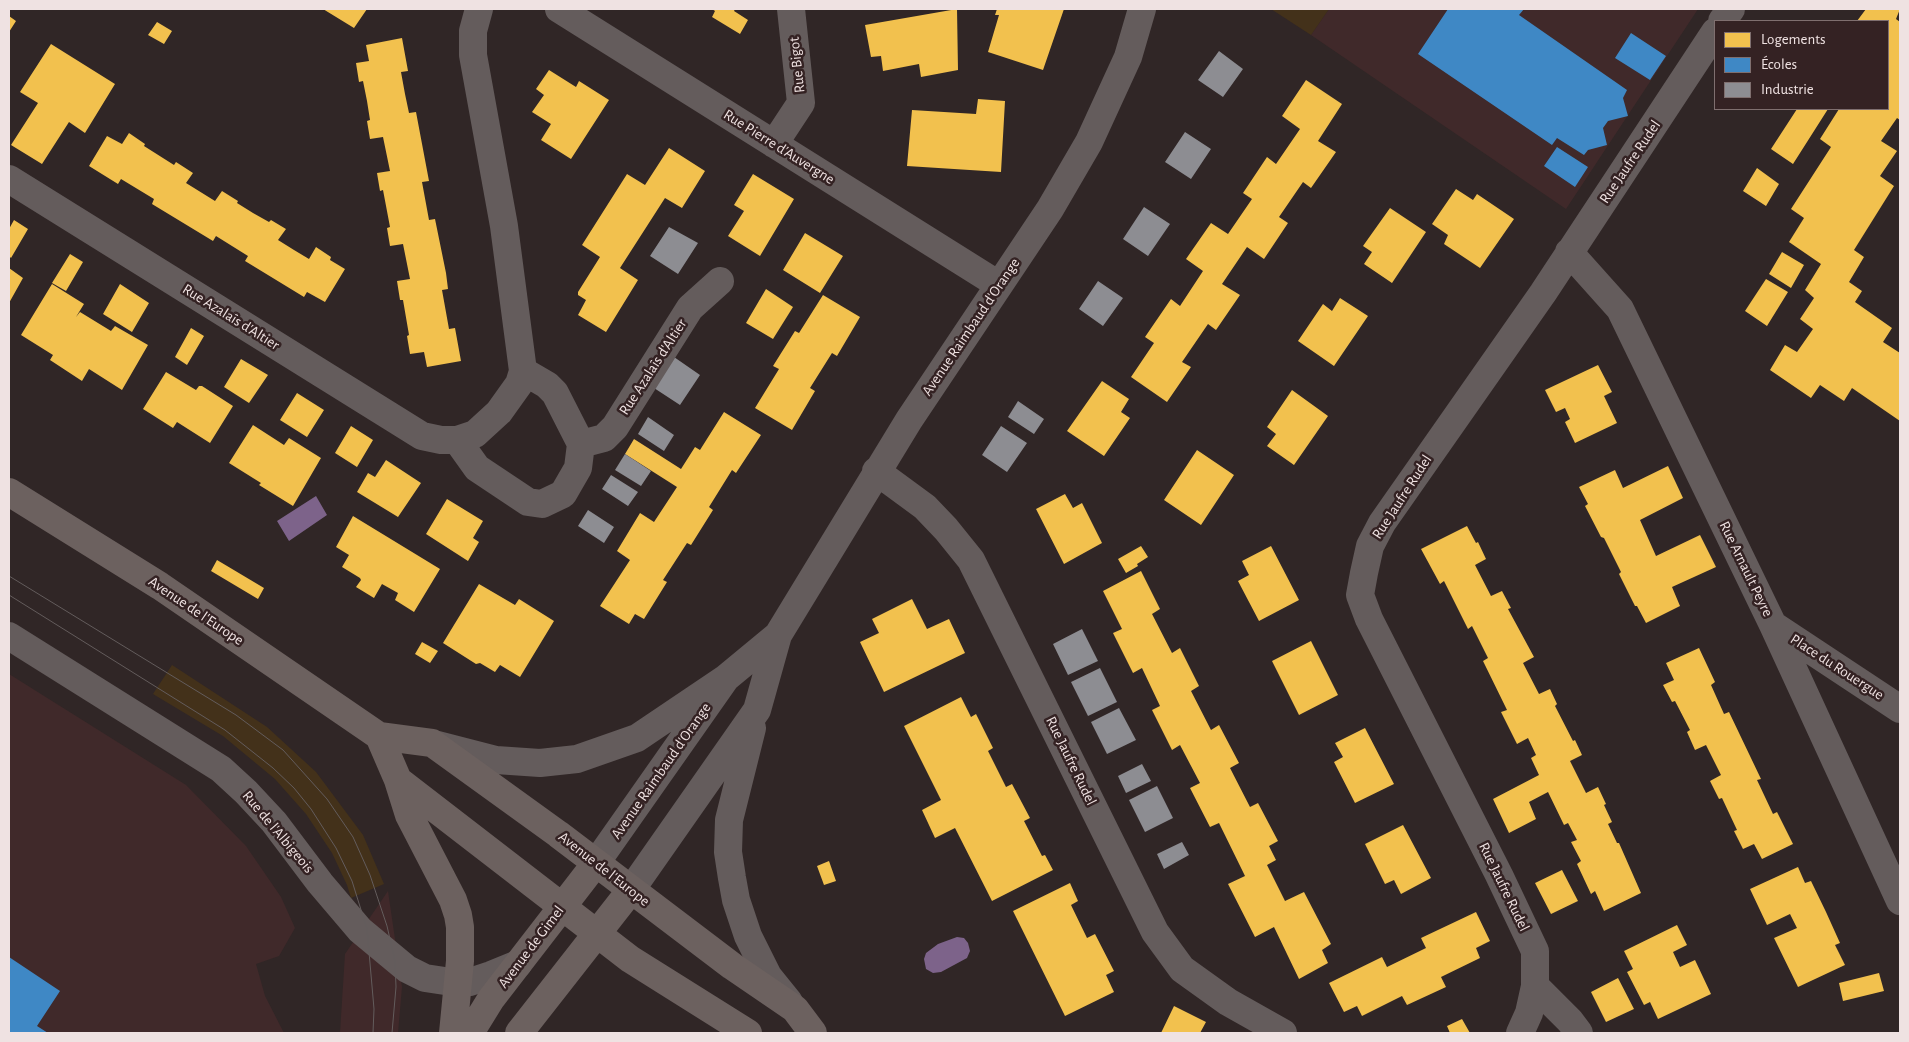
<!DOCTYPE html>
<html>
<head>
<meta charset="utf-8">
<style>
  body { margin:0 }
  #map { position:relative; width:1909px; height:1042px; overflow:hidden; background:#302626; font-family:"Alegreya Sans",sans-serif }
  canvas { display:block }
  .frame { position:absolute; inset:0; border:10px solid #efe2e2; pointer-events:none }
  .legend { position:absolute; left:1714px; top:20px; width:175px; height:90px; box-sizing:border-box; background:#342223; border:1px solid #7f6f6f; margin:0; padding:6px 9px; list-style:none; font-size:15px; color:#efe2e2 }
  .legend li { display:flex; align-items:center; gap:10px; height:25px }
  .legend b { width:25px; border:1px solid #7f6f6f }
</style>
</head>
<body>
<div id="map">
<canvas width="1909" height="1042"></canvas>
<div class="frame"></div>
<ul class="legend">
<li><b style="height:14px;background:#f2c14e"></b>Logements</li>
<li><b style="height:14px;background:#3f88c5"></b>Écoles</li>
<li><b style="height:14px;background:#8d8d92"></b>Industrie</li>
</ul>
</div>
<script>
const g = document.querySelector('canvas').getContext('2d');
g.lineJoin = 'round';
function fill(path, color) { g.fillStyle = color; g.fill(path, 'evenodd'); }
const shape = rows => new Path2D(rows.map(r => 'M' + r).join(''));
function stroke(path, color, width, dash) { g.strokeStyle = color; g.lineWidth = width; g.lineCap = dash ? 'butt' : 'round'; g.setLineDash(dash || []); g.stroke(path); }
function write(font, color, halo, rows, align = 'center') {
  g.font = font + ' "Alegreya Sans",sans-serif'; g.lineWidth = 5; g.setLineDash([]); g.textBaseline = 'middle'; g.strokeStyle = halo; g.fillStyle = color; for (const [text, x, y, turn = 0] of rows) {
    g.save(); g.translate(x, y); g.rotate((+turn || 0) * Math.PI / 180); g.textAlign = isNaN(turn) ? turn : align; if (halo) g.strokeText(text, 0, 0); g.fillText(text, 0, 0); g.restore();
  }
}
fill(shape([
  [1329,9,1698,9,1566,209,1311,35],
  [9,674,186,785,246,846,281,897,295,928,279,956,256,964,265,996,284,1033,9,1033],
  [388,891,402,987,398,1033,340,1033,345,954]
]), '#40292a');
fill(shape([
  [1271,9,1329,9,1311,35],
  [172,665,267,727,316,772,363,835,384,884,351,898,347,885,332,853,306,814,275,779,223,736,153,694]
]), '#43311a');
fill(shape([
  [316,496,327,515,289,541,277,521],
  [957,937,964,938,968,943,970,951,967,958,941,972,933,973,926,969,924,959,926,953,938,944]
]), '#7d638a');
fill(shape([
  [323,9,367,9,354,28],
  [712,9,735,9,734,11,748,20,740,34,712,17,715,11],
  [957,9,958,70,921,77,919,64,883,71,881,56,871,57,865,25],
  [997,9,1064,9,1043,70,988,52,999,15,995,15],
  [1866,9,1900,9,1896,19,1900,22,1900,120,1897,118,1881,141,1897,151,1880,176,1894,186,1854,250,1864,257,1849,282,1862,291,1855,302,1892,328,1883,342,1900,353,1900,421,1852,388,1844,401,1820,385,1811,398,1770,370,1785,345,1797,352,1813,329,1800,319,1814,298,1805,290,1821,264,1789,242,1804,218,1791,209,1831,147,1820,139,1839,109,1888,109,1888,21,1857,21],
  [9,16,16,21,9,32],
  [157,22,172,31,164,44,148,35],
  [402,38,408,71,401,72,405,94,409,113,416,112,429,181,422,182,429,220,435,219,446,273,448,289,442,290,449,329,455,328,461,361,427,367,424,352,410,354,407,336,409,335,403,300,400,300,397,281,410,279,403,244,390,246,387,228,390,227,383,190,380,191,377,173,390,171,383,137,370,139,367,121,370,120,367,101,363,81,359,82,356,63,369,61,366,45],
  [51,44,115,84,85,133,69,122,42,164,11,145,38,103,20,92],
  [549,70,576,87,579,81,609,100,571,159,541,140,551,124,532,112,544,95,536,89],
  [1306,80,1342,104,1318,141,1336,152,1311,188,1303,182,1279,217,1288,223,1264,259,1247,247,1222,284,1240,295,1216,330,1208,324,1182,362,1191,367,1167,402,1131,377,1154,343,1145,337,1171,299,1180,306,1203,271,1186,259,1211,223,1228,234,1252,199,1243,193,1267,157,1276,164,1300,129,1282,116],
  [978,99,1005,101,1001,172,907,166,912,110,976,114],
  [1797,109,1828,109,1793,164,1771,149],
  [129,133,145,144,144,146,174,165,176,162,193,173,186,183,215,201,222,191,238,201,237,203,253,213,269,222,271,220,286,229,278,240,294,250,309,259,316,247,331,257,330,260,345,269,325,302,307,292,304,297,245,261,248,256,216,236,213,241,152,204,154,199,121,179,118,184,89,166,107,136,122,144],
  [669,148,705,171,682,208,665,198,620,268,638,280,606,332,578,315,586,300,578,295,578,292,600,257,582,245,627,174,645,185],
  [1757,168,1779,184,1766,206,1743,191],
  [753,174,794,199,760,256,728,236,744,211,734,205],
  [1456,189,1473,200,1477,194,1514,219,1480,268,1444,244,1448,235,1432,224],
  [1390,208,1426,232,1392,283,1364,264,1372,252,1363,246],
  [14,220,28,229,11,258,9,256,9,229],
  [805,233,843,256,820,293,783,270],
  [1782,252,1804,265,1791,288,1769,274],
  [70,254,83,262,66,291,52,283],
  [9,268,23,278,9,303],
  [1766,279,1788,292,1767,326,1745,311],
  [52,284,84,304,76,317,80,312,111,331,115,326,148,345,122,390,89,369,82,381,50,360,53,355,21,335],
  [120,284,149,303,132,332,103,314],
  [766,289,793,307,773,339,746,323],
  [823,295,860,317,837,356,832,353,810,388,815,391,792,430,755,408,779,369,773,366,795,331,799,333],
  [1340,298,1368,316,1334,366,1298,341,1323,304,1332,311],
  [191,328,204,336,187,365,175,357],
  [241,359,268,375,249,403,224,387],
  [1598,365,1612,392,1604,396,1617,423,1575,443,1565,422,1570,419,1565,408,1556,412,1545,390],
  [166,372,196,390,199,386,202,386,233,406,210,443,177,422,173,428,143,409],
  [1102,381,1129,399,1121,412,1130,418,1104,456,1067,431],
  [1292,390,1328,416,1294,465,1267,446,1276,434,1267,427],
  [297,393,324,410,307,437,280,420],
  [724,412,761,435,736,473,732,470,709,507,713,510,691,545,687,543,663,580,667,582,644,619,635,614,629,624,600,606,630,560,617,551,640,513,654,522,677,487,625,454,634,439,681,469,695,447,700,450],
  [253,425,284,445,289,438,321,458,293,506,259,485,261,483,229,463],
  [351,426,373,440,357,467,335,453],
  [1197,450,1234,475,1201,525,1164,500],
  [386,460,421,483,398,517,357,492,368,473,375,477],
  [1668,466,1683,498,1640,520,1656,556,1700,535,1716,567,1672,587,1680,606,1646,623,1637,606,1635,606,1619,574,1621,572,1604,538,1601,537,1585,506,1588,504,1579,487,1615,470,1623,488],
  [1065,494,1073,508,1082,503,1102,543,1064,564,1036,509],
  [447,499,483,521,473,538,479,542,468,561,426,534],
  [353,516,440,569,414,612,395,600,398,593,382,584,374,598,356,587,361,580,360,578,342,567,349,555,336,547],
  [1467,526,1476,543,1478,542,1486,559,1475,565,1491,596,1502,591,1511,608,1508,609,1534,657,1523,663,1539,694,1550,689,1557,704,1555,706,1573,741,1575,740,1582,755,1570,761,1586,793,1598,787,1606,804,1604,805,1612,822,1608,824,1617,843,1619,843,1641,893,1604,911,1595,891,1591,894,1577,864,1581,861,1571,842,1577,840,1568,823,1564,825,1548,792,1529,802,1536,819,1509,833,1493,799,1539,775,1531,758,1536,755,1528,738,1517,744,1501,712,1507,710,1483,661,1488,658,1472,626,1468,629,1444,581,1440,584,1421,549],
  [1141,546,1148,557,1137,564,1138,566,1126,573,1118,559],
  [1271,546,1299,600,1259,621,1238,581,1249,575,1242,561],
  [217,560,264,588,258,599,211,571],
  [1141,571,1160,609,1152,614,1172,653,1180,648,1199,686,1191,691,1211,730,1219,725,1239,763,1230,768,1250,807,1258,803,1278,841,1269,846,1276,860,1267,865,1285,901,1304,892,1331,944,1322,950,1328,963,1299,979,1274,927,1255,937,1228,884,1245,876,1219,823,1210,827,1190,788,1200,783,1180,745,1172,750,1152,710,1160,706,1142,668,1133,673,1113,633,1122,629,1103,591],
  [479,584,515,605,519,599,554,621,520,677,500,665,495,672,480,663,476,664,443,643],
  [912,599,927,629,949,619,965,653,884,692,860,642,879,633,872,619],
  [1311,641,1338,695,1299,715,1272,661],
  [422,642,438,651,430,663,415,654],
  [1699,648,1715,682,1711,685,1724,714,1729,712,1761,779,1757,780,1773,814,1777,812,1793,844,1762,859,1754,844,1743,849,1734,831,1737,830,1722,798,1719,799,1710,781,1721,775,1706,745,1695,750,1687,732,1690,730,1675,701,1672,702,1663,685,1674,680,1666,663],
  [961,697,971,717,976,714,993,748,988,751,1006,787,1012,784,1030,818,1024,821,1042,856,1045,855,1053,870,992,901,955,828,935,838,922,810,941,800,904,726],
  [1365,728,1394,784,1355,803,1334,762,1343,757,1335,743],
  [1403,825,1431,878,1401,894,1394,880,1385,884,1365,844],
  [829,861,836,881,824,885,817,866],
  [1798,867,1805,883,1811,881,1826,912,1840,943,1835,945,1845,965,1798,987,1774,938,1797,928,1790,914,1767,925,1750,889],
  [1562,870,1578,901,1551,914,1535,883],
  [1070,883,1078,901,1071,905,1087,938,1095,934,1114,971,1106,975,1114,992,1065,1016,1013,911],
  [1476,912,1490,941,1476,948,1480,958,1441,977,1446,987,1407,1005,1402,996,1362,1016,1357,1006,1344,1012,1329,983,1382,957,1387,967,1426,948,1421,938],
  [1677,925,1687,945,1673,952,1680,967,1695,960,1711,994,1658,1019,1650,1002,1644,1005,1627,972,1633,969,1624,951],
  [1879,973,1884,991,1843,1001,1839,983],
  [1618,978,1634,1009,1606,1022,1591,992],
  [1174,1006,1206,1022,1200,1033,1161,1033],
  [1462,1019,1470,1033,1450,1033,1447,1026]
]), '#f2c14e');
fill(shape([
  [1448,9,1524,9,1519,15,1627,90,1623,98,1628,116,1608,121,1603,128,1607,145,1588,150,1584,155,1557,138,1552,145,1418,54],
  [1631,33,1666,56,1650,80,1615,58],
  [1557,147,1588,167,1575,187,1544,166],
  [9,957,60,991,37,1026,48,1033,9,1033]
]), '#3f88c5');
fill(shape([
  [1219,51,1243,69,1223,97,1198,80],
  [1185,132,1211,149,1191,179,1165,162],
  [1144,207,1170,224,1148,256,1123,239],
  [669,227,698,243,678,274,650,256],
  [1098,281,1123,298,1103,326,1079,309],
  [674,357,700,375,680,405,654,388],
  [1018,401,1044,419,1034,434,1008,417],
  [648,417,674,435,664,451,638,434],
  [1001,426,1027,443,1007,472,982,455],
  [625,454,651,471,641,486,615,470],
  [611,475,638,492,628,506,602,489],
  [588,510,614,527,604,543,578,526],
  [1082,629,1098,661,1068,675,1053,644],
  [1100,668,1117,702,1088,716,1071,682],
  [1119,708,1136,740,1107,754,1091,722],
  [1142,764,1151,781,1126,793,1118,776],
  [1157,786,1173,818,1145,832,1129,800],
  [1182,842,1189,855,1164,869,1157,854]
]), '#8d8d92');
stroke(shape([
  [559,9,999,285],
  [1722,21,1731,9],
  [774,144,801,103,791,9],
  [9,179,422,436,441,440,457,440,475,434,499,412,519,384,523,371,504,226,473,55,473,31,479,9],
  [1569,252,1620,309,1773,625,1900,901],
  [457,440,477,468,528,502,542,504,563,494,578,468,581,444,555,393,547,385,523,371],
  [581,444,604,438,615,427,690,308,720,281],
  [876,471,925,507,946,529,971,560,1155,932,1182,969,1228,1002,1283,1033],
  [1773,625,1900,709],
  [9,636,221,769,246,792,274,822,320,883,360,930,407,969,425,978,458,983,470,982,491,975,518,964],
  [752,728,729,820,728,852,732,878,736,900,748,936,768,976,789,1002],
  [434,744,496,760,540,763,577,759,637,738,726,678],
  [596,863,726,678,778,635],
  [631,890,757,710,778,635,909,420,1050,209,1089,142,1128,57,1142,9],
  [1535,986,1570,1021,1579,1033],
  [1520,1033,1529,1013,1535,986,1535,951,1499,875,1369,619,1360,595,1364,573,1370,546,1382,523,1543,293,1715,32]
]), '#645c5c', 28);
stroke(shape([
  [9,492,160,586,379,736,432,743,558,834,732,966,795,1009,813,1033],
  [379,736,398,780,630,959,748,1033],
  [398,780,409,815,453,900,458,915,460,927,460,961,453,1033],
  [470,1033,491,999,596,863],
  [519,1033,631,890]
]), '#6c615f', 28);
stroke(shape([
  [9,576,236,715,283,750,327,799,353,837,370,875,387,926,395,961,396,987,392,1033],
  [9,595,225,730,273,768,294,788,311,809,336,848,352,881,367,929,374,1009,373,1033]
]), '#635c5c', 1);
write('15px', '#efe2e2', '#342223', [
  ["Rue Bigot",797,65,-96],
  ["Rue Pierre d'Auvergne",779,147,32],
  ["Rue Jaufre Rudel",1630,162,-56],
  ["Rue Azalaïs d'Altier",231,317,32],
  ["Avenue Raimbaud d'Orange",971,327,-56],
  ["Rue Azalaïs d'Altier",653,367,-57],
  ["Rue Jaufre Rudel",1402,497,-57],
  ["Rue Arnault Peyre",1746,569,64],
  ["Avenue de l'Europe",196,611,34],
  ["Place du Rouergue",1837,667,33],
  ["Rue Jaufre Rudel",1071,761,64],
  ["Avenue Raimbaud d'Orange",661,771,-55],
  ["Rue de l'Albigeois",278,832,50],
  ["Avenue de l'Europe",604,869,38],
  ["Rue Jaufre Rudel",1504,887,64],
  ["Avenue de Gimel",531,947,-53]
]);
</script>
</body>
</html>
